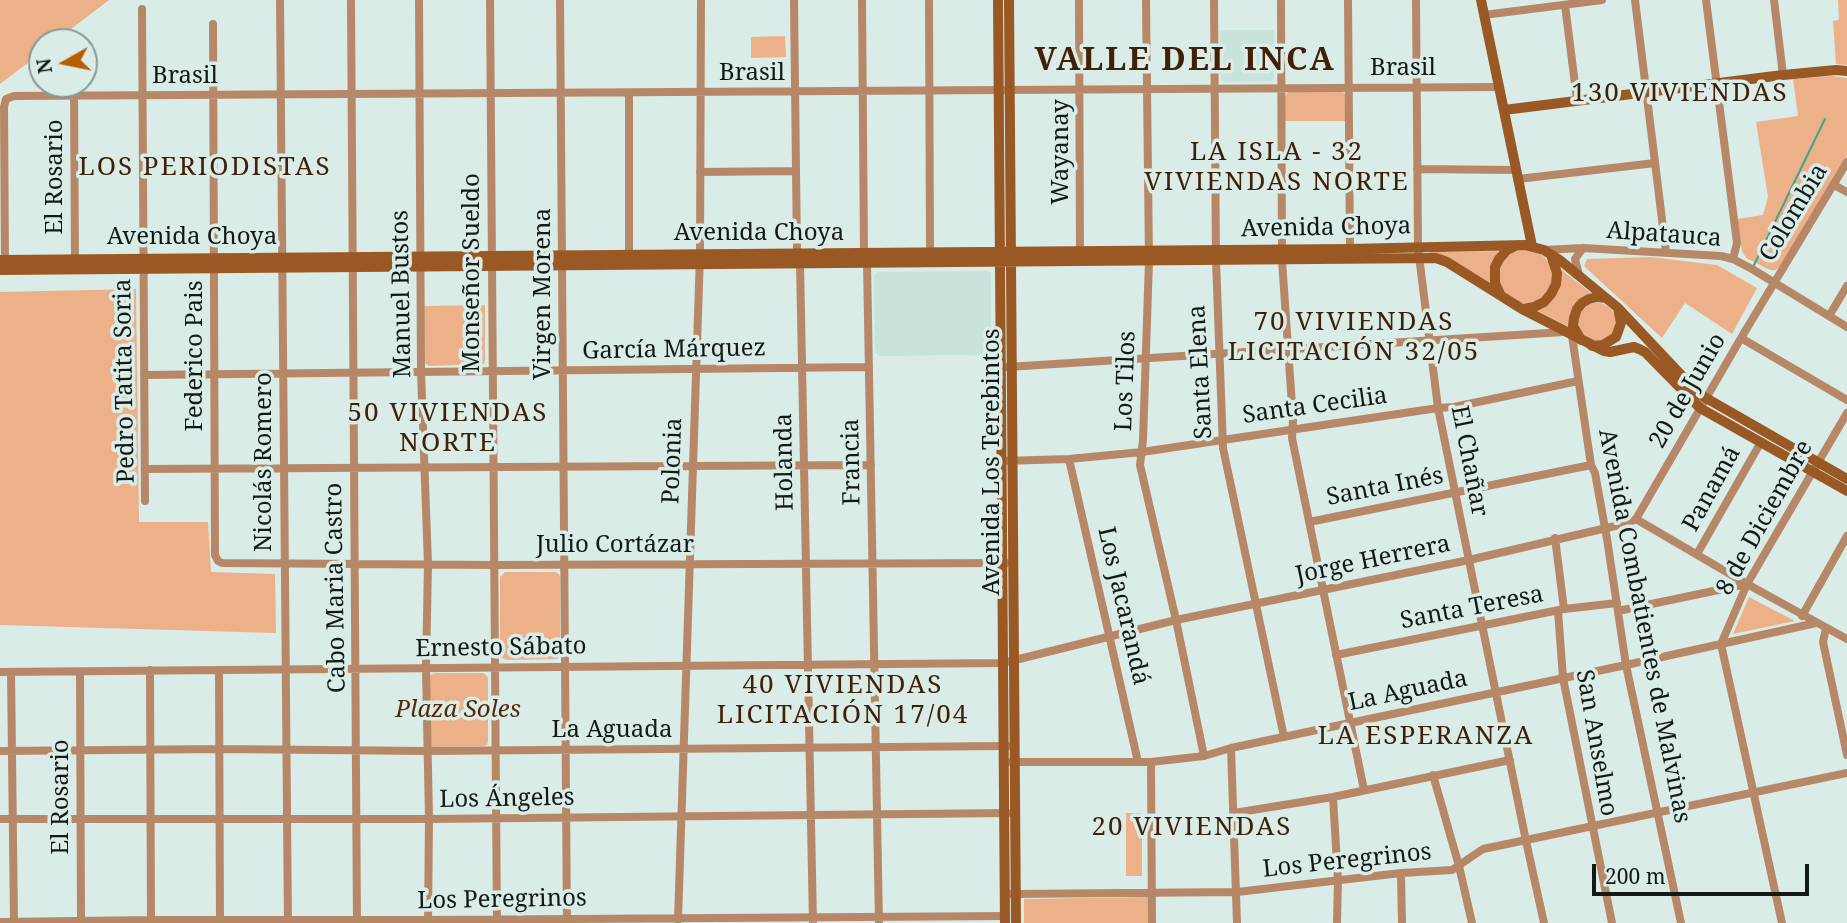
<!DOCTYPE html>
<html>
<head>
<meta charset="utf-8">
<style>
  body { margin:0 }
  #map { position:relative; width:1847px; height:923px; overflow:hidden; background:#d9ece7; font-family:"Noto Serif",serif }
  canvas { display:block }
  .north { position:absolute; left:28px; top:28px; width:70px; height:70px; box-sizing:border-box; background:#d9ece7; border:2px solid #899894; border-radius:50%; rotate:261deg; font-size:19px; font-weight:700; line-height:28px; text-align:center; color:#121917 }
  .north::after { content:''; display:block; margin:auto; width:24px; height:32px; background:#b95e00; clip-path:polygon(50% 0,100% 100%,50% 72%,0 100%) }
  .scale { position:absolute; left:1592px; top:864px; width:217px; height:32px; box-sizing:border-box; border:4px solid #121917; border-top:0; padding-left:9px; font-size:21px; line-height:24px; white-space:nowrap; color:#121917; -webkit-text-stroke:5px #d9ece7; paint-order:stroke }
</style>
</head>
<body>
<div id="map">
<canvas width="1847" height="923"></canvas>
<div class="north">N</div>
<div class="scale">200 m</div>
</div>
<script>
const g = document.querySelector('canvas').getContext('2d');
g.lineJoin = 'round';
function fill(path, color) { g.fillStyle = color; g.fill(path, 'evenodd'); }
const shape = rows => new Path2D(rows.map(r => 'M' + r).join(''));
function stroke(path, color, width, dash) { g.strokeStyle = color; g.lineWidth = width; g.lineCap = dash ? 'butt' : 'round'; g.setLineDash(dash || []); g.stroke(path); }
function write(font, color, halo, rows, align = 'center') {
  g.font = font + ' "Noto Serif",serif'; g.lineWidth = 7; g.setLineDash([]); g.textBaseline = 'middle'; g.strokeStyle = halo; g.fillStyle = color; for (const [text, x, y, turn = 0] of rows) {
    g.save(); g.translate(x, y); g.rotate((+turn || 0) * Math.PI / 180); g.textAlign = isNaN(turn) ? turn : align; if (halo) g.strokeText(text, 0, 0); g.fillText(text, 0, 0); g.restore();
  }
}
fill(shape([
  [1220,30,1274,30,1274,78,1271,81,1224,82,1221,79],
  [988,271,991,273,991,351,987,355,879,356,875,352,874,275,878,272]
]), '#c7e3dc');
fill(shape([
  [0,0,109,0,54,42,42,42,42,52,0,84],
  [1838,0,1847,0,1847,65,1836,64,1833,21,1839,20],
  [785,36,786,57,751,58,751,37],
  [1832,76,1847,78,1847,155,1781,265,1776,270,1770,270,1746,258,1742,251,1737,219,1763,215,1768,197,1756,122,1798,116,1793,79],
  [1291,91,1343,92,1345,95,1346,121,1285,121,1285,97,1287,93],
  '1498 276a27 27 0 1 1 54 0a27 27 0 1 1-54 0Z',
  [1498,251,1490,283,1430,253,1430,252],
  [1651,257,1717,265,1757,288,1732,334,1685,303,1662,338,1584,266,1587,259],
  [1562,270,1591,293,1569,327,1536,310],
  [136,289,139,522,208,522,211,572,275,574,276,633,0,625,0,292],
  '1578 322a19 19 0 1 1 38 0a19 19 0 1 1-38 0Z',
  [485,305,485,361,484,364,429,366,426,364,424,361,424,306],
  [505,572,555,572,559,574,560,577,560,655,557,659,507,660,502,658,500,654,500,577],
  [1749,597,1795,621,1733,634],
  [435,673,483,673,486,675,488,678,488,741,487,745,483,746,432,747,429,746,427,679,430,675],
  [1126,813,1142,813,1142,876,1126,876],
  [1149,897,1150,923,1024,923,1024,899]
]), '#ecb189');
stroke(shape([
  [1754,265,1825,119]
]), '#3da591', 2);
stroke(shape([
  [280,0,288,923],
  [351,0,357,923],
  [419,0,421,372,428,564,426,669,429,819,428,923],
  [490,0,497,923],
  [560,0,567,923],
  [794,0,797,253,800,263,813,923],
  [862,0,864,253,867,263,879,923],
  [929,0,930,252],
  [1079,0,1080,256],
  [1146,0,1149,261,1143,440,1140,465,1176,620,1204,756],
  [1214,0,1216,260,1223,448,1284,737],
  [1281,0,1282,260,1293,420,1292,438,1364,790],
  [1348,0,1350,253],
  [1416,0,1418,248,1438,408,1526,841,1544,923],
  [1635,0,1666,252],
  [1706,0,1737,243,1733,259],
  [1774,0,1783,75],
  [1565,5,1577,100],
  [142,9,145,501],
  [1484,15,1602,0],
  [213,24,215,555,218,561,222,563,494,565,1007,563],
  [74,84,75,263],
  [629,93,629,255],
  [1417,169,1516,170],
  [700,172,796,171],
  [1518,179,1655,163],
  [1834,185,1847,192],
  [1544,250,1583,248,1721,256,1733,259,1752,269,1847,327],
  [5,264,4,107,6,99,14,96,1499,87],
  [1579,275,1575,259,1583,248],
  [1829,316,1847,286],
  [1572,336,1591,465,1595,473,1607,539,1626,665,1681,923],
  [1741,338,1847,400],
  [1007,367,1564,332],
  [144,375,869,367],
  [1069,459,1138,762],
  [1002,461,1069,459,1142,452,1438,408,1454,407,1578,381],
  [145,469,871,465],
  [1636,519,1741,338,1847,162],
  [1636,519,1747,584,1847,639],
  [1309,522,1591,465],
  [1555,538,1564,609],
  [1697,554,1761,442],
  [1558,611,1563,678,1612,923],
  [1618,611,1747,584],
  [1802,616,1847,536],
  [1826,628,1823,642,1847,755],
  [1336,655,1564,609,1617,603],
  [150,670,151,923],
  [219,671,220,923],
  [0,672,1003,663,1176,620,1469,560,1628,523,1636,519],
  [11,672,14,922],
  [80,672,81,923],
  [1231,748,1237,923],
  [0,751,220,749,426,751,1008,746],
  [1011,762,1151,762,1204,756,1231,748,1626,665,1816,623],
  [1151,762,1152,923],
  [1433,775,1459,866,1472,923],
  [1333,797,1338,880,1337,923],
  [1234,813,1333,797,1510,760],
  [0,819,429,819,1008,813],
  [1401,873,1402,923],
  [1011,894,1237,892,1401,873,1452,870,1483,849,1847,773],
  [678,920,700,254,701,0],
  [0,922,151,920,428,920,1005,916],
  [1782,923,1721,644,1747,584,1847,413]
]), '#b68868', 8);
stroke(shape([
  [998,0,1005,923],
  [1009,0,1016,923],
  [1481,0,1532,246],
  [1504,110,1783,75,1836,70,1847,71],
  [0,260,1350,249,1525,245,1544,250,1561,261,1617,307,1698,393,1706,398,1847,479],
  [0,270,1436,258,1447,262,1522,309,1604,351,1610,352,1634,347,1639,349,1645,352,1700,408,1847,491],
  [1501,296,1495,283,1495,267,1499,259,1507,250,1515,246],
  [1523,309,1534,307,1544,302,1551,294,1556,284,1557,273,1551,255],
  [1581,340,1573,326,1574,318,1577,309,1582,303,1589,299,1597,297,1606,298],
  [1592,346,1603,345,1616,337,1621,323,1618,308]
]), '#9a5824', 10);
write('24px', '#121917', '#d9ece7', [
  ["Brasil",1403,68],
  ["Brasil",752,73],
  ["Brasil",185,76],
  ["Wayanay",1061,152,-90],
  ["El Rosario",55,177,-90],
  ["Colombia",1794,213,-59],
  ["Avenida Choya",1326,228,-1],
  ["Avenida Choya",759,233],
  ["Alpatauca",1664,235,4],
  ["Avenida Choya",192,237],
  ["Monseñor Sueldo",472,273,-90],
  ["Manuel Bustos",402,294,-91],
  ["Virgen Morena",543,294,-90],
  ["García Márquez",674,350,-1],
  ["Federico Pais",195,356,-90],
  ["Santa Elena",1201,372,-93],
  ["Pedro Tatita Soria",125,381,-91],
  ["Los Tilos",1126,381,-88],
  ["20 de Junio",1688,391,-60],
  ["Santa Cecilia",1315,406,-8],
  ["Polonia",673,461,-88],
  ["El Chañar",1469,461,79],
  ["Nicolás Romero",264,462,-90],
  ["Holanda",785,462,-91],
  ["Francia",852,462,-91],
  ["Avenida Los Terebintos",992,462,-90],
  ["Santa Inés",1385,487,-11],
  ["Panamá",1712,489,-61],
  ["8 de Diciembre",1765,518,-61],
  ["Julio Cortázar",615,545],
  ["Jorge Herrera",1373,560,-12],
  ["Cabo Maria Castro",336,588,-91],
  ["Los Jacarandá",1123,606,77],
  ["Santa Teresa",1472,608,-11],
  ["Avenida Combatientes de Malvinas",1644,626,79],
  ["Ernesto Sábato",501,648,-1],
  ["La Aguada",1408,691,-12],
  ["La Aguada",612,730],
  ["San Anselmo",1596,743,80],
  ["El Rosario",61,797,-90],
  ["Los Ángeles",507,799,-1],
  ["Los Peregrinos",1347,861,-6],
  ["Los Peregrinos",502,900,-1]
]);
write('italic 24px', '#552a06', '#d9ece7', [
  ["Plaza Soles",458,710]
]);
g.letterSpacing = '2px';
write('26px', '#402108', '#d9ece7', [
  ["130 VIVIENDAS",1680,94],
  ["LA ISLA - 32",1277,153],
  ["VIVIENDAS NORTE",1277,183],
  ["LOS PERIODISTAS",205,168],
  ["70 VIVIENDAS",1354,323],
  ["LICITACIÓN 32/05",1354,353],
  ["50 VIVIENDAS",448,414],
  ["NORTE",448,444],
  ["40 VIVIENDAS",843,686],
  ["LICITACIÓN 17/04",843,716],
  ["LA ESPERANZA",1426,737],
  ["20 VIVIENDAS",1192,828]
]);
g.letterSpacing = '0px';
g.letterSpacing = '2px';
write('bold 32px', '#402108', '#d9ece7', [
  ["VALLE DEL INCA",1185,61]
]);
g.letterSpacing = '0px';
</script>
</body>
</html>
